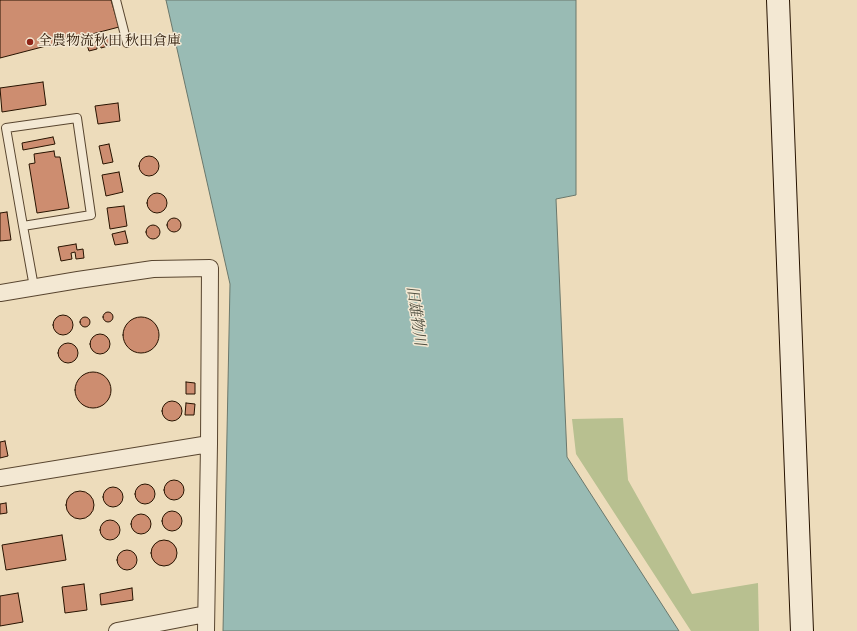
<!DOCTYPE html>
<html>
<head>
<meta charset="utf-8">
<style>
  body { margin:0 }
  canvas { display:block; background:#eddcbb }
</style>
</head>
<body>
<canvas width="857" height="631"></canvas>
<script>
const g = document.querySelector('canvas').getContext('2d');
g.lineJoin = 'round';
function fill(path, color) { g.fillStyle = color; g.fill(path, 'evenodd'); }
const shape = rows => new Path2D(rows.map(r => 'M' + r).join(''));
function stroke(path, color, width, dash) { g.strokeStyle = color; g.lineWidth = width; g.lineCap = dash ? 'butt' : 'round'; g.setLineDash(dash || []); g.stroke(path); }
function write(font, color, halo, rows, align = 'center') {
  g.font = font + ' "Libre Bodoni","Noto Serif JP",serif'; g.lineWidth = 3; g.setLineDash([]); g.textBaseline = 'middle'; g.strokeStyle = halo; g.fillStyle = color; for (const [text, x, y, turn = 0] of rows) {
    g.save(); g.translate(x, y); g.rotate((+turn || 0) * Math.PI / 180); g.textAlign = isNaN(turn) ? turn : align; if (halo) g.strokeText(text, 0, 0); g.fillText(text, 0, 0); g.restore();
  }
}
fill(shape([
  [623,418,628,480,692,594,758,583,759,631,691,631,576,454,572,419]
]), '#b8c090');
const water = shape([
  [166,0,576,0,576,195,556,199,567,457,679,631,223,631,230,284,166,0]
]);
fill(water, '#99bbb4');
stroke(water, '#6b786c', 1);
const building = shape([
  [0,0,111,0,119,27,0,58,0,0],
  [113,36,115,44,101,48,99,39,113,36],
  [96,42,97,49,89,51,87,45,96,42],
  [43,82,46,105,2,112,0,88,43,82],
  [118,103,120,121,98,124,95,106,118,103],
  [53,137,55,144,23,150,22,143,53,137],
  [109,144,113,162,103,164,99,146,109,144],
  [54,151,55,157,60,157,69,208,37,213,29,164,35,163,34,154,54,151],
  '139 166a10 10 0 1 1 20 0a10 10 0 1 1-20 0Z',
  [119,172,123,192,106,196,102,175,119,172],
  '147 203a10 10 0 1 1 20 0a10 10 0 1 1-20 0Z',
  [124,206,127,226,110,229,107,208,124,206],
  [7,212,11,240,0,241,0,213,7,212],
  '167 225a7 7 0 1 1 14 0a7 7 0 1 1-14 0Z',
  '146 232a7 7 0 1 1 14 0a7 7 0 1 1-14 0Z',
  [125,231,128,243,115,245,112,234,125,231],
  [76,244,77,250,83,249,84,258,76,259,75,252,71,253,72,259,61,261,58,247,76,244],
  '103 317a5 5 0 1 1 10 0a5 5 0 1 1-10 0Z',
  '53 325a10 10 0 1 1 20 0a10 10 0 1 1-20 0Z',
  '123 335a18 18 0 1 1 36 0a18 18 0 1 1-36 0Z',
  '80 322a5 5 0 1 1 10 0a5 5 0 1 1-10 0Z',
  '90 344a10 10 0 1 1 20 0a10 10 0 1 1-20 0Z',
  '58 353a10 10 0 1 1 20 0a10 10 0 1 1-20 0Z',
  '75 390a18 18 0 1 1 36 0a18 18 0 1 1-36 0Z',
  [186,382,195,383,195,394,186,394,186,382],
  '162 411a10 10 0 1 1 20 0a10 10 0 1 1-20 0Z',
  [186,403,195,404,194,415,185,415,186,403],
  [5,441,8,456,0,458,0,442,5,441],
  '164 490a10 10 0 1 1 20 0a10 10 0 1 1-20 0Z',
  '135 494a10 10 0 1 1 20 0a10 10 0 1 1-20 0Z',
  '103 497a10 10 0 1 1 20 0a10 10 0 1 1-20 0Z',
  '66 505a14 14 0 1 1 28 0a14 14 0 1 1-28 0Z',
  [6,503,7,513,0,514,0,504,6,503],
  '162 521a10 10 0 1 1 20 0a10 10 0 1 1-20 0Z',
  '131 524a10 10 0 1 1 20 0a10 10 0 1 1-20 0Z',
  '100 530a10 10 0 1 1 20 0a10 10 0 1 1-20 0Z',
  [62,535,66,560,6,570,2,545,62,535],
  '151 553a13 13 0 1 1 26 0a13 13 0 1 1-26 0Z',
  '117 560a10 10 0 1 1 20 0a10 10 0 1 1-20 0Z',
  [84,584,87,610,65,613,62,587,84,584],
  [132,588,133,600,101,605,100,594,132,588],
  [18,593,23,622,0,626,0,596,18,593]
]);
fill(building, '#cd8d70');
stroke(building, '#271300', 1);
const lane = shape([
  [116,0,127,43],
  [23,226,91,215,77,118,6,128,23,226,34,287]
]);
const street = shape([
  [0,293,78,280,153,269,210,268,209,444,206,631],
  [0,478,209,444],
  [117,631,206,614]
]);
const secondary = shape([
  [778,0,802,631]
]);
stroke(lane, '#58452f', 10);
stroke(street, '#58452f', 18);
stroke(secondary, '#271300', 24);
stroke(lane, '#f3e8d3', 8);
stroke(street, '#f3e8d3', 16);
stroke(secondary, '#f3e8d3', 22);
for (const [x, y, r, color] of [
  [30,42,4,"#8f2418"]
]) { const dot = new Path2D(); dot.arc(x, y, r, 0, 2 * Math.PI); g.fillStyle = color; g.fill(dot); stroke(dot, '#f3e8d3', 1.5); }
write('14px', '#271300', '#f3e8d3', [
  ["全農物流秋田 秋田倉庫",38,42]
], 'left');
write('italic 15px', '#4f4e3f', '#f3e8d3', [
  ["旧雄物川",415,316,82]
]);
</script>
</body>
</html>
